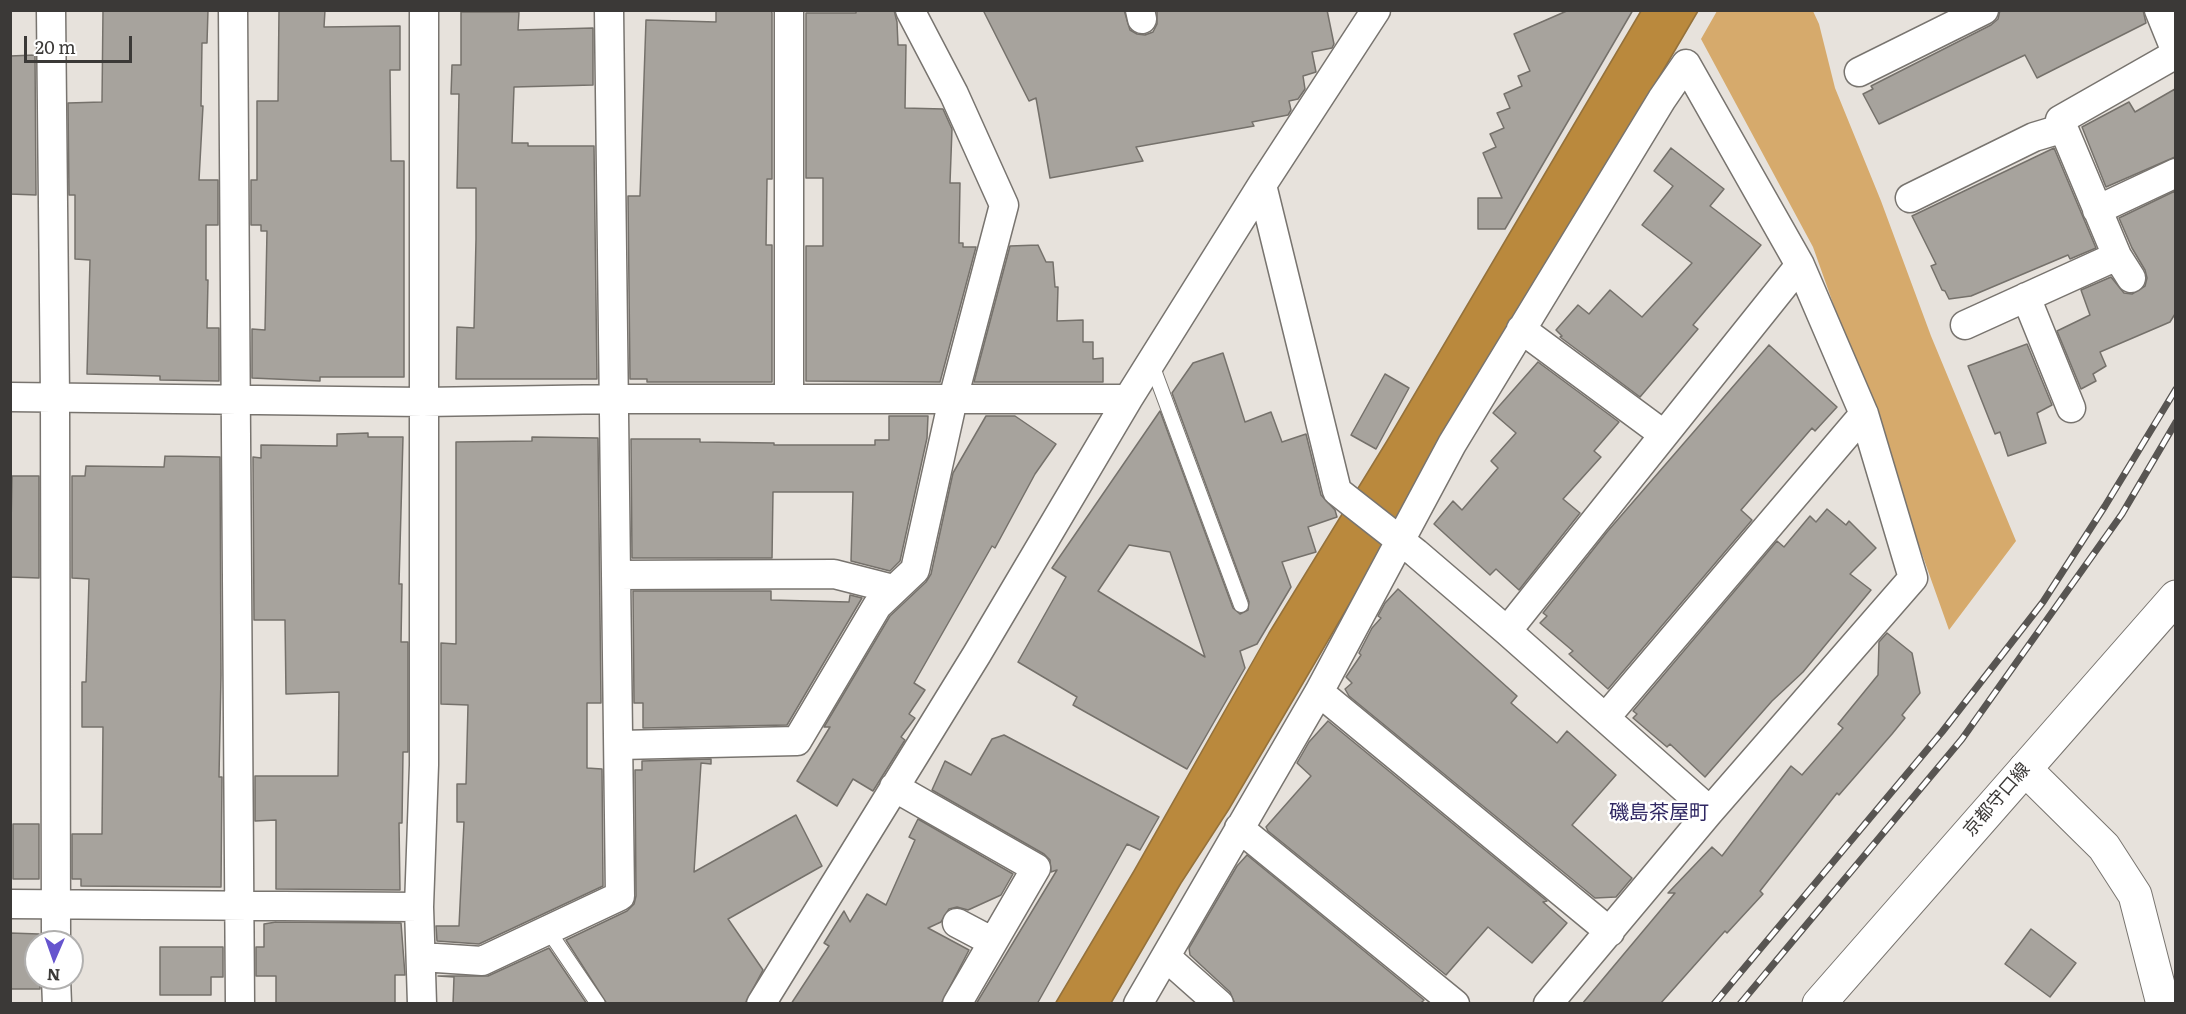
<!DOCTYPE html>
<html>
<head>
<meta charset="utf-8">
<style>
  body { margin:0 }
  #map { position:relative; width:2186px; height:1014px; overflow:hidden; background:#e7e2dc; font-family:Literata,serif }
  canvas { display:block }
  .frame { position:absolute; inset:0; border:12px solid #3b3937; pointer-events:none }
  .north { position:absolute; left:24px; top:930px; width:60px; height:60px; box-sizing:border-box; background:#fff; border:2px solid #b1b0af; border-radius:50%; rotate:182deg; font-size:16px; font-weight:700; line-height:24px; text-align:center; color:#3b3937 }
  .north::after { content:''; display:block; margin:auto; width:21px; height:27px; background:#6655ce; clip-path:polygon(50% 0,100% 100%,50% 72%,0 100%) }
  .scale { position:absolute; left:24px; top:36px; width:108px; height:27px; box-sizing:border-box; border:3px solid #3b3937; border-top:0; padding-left:8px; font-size:18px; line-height:21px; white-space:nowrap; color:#3b3937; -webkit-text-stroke:4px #fff; paint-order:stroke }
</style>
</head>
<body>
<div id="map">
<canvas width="2186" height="1014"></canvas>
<div class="frame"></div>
<div class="north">N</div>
<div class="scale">20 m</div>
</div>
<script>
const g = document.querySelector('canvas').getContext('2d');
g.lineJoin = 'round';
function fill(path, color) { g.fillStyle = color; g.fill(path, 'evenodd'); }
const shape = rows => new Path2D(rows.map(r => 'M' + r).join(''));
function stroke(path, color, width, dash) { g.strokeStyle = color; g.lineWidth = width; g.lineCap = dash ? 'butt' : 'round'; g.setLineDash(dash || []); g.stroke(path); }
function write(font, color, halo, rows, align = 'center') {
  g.font = font + ' Literata,"Noto Sans JP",serif'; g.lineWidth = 5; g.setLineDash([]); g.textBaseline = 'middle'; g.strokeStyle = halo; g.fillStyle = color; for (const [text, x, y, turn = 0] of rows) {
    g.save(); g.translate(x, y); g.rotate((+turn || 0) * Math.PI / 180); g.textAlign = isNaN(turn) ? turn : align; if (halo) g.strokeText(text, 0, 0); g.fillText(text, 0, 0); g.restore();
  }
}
fill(shape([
  [1717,11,1813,11,1819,24,1835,88,1881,201,1931,336,2016,541,1949,630,1813,247,1701,39]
]), '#d6aa6c');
const water = shape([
  [1641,11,1698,11,1229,809,1181,883,1111,1003,1055,1004,1134,871,1269,633,1387,441,1641,11]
]);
fill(water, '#ba893d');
stroke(water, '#94713b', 1.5);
const building = shape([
  [103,10,208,10,207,43,202,43,201,106,203,106,199,180,218,180,218,225,206,225,206,280,208,280,207,328,219,328,219,381,160,380,160,376,87,374,90,260,75,259,75,195,69,195,68,103,102,102,103,10],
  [279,10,325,10,324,27,400,26,400,70,390,70,391,161,404,161,404,377,320,377,320,381,252,378,252,329,265,330,267,231,261,231,261,225,251,225,251,180,257,180,257,101,278,101,279,10],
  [716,10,771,10,772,13,772,179,767,179,766,245,772,245,772,382,647,382,647,379,630,379,628,196,640,196,646,20,716,22,716,10],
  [856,10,894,10,897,22,898,45,906,45,905,108,943,109,952,129,950,183,960,183,959,243,963,243,963,247,976,247,940,382,806,381,806,246,823,246,823,178,806,178,806,13,856,13,856,10],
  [983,10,1124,10,1130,30,1137,34,1145,35,1153,32,1157,24,1157,10,1327,10,1334,44,1332,48,1312,52,1316,72,1303,76,1305,89,1298,99,1289,101,1291,110,1288,115,1252,122,1254,126,1136,147,1143,161,1050,178,1036,98,1029,101,983,10],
  [1569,10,1633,10,1505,229,1478,229,1478,198,1502,198,1483,153,1496,147,1490,134,1504,128,1497,113,1510,108,1504,94,1522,86,1518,76,1530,71,1514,34,1569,10],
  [2000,10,2143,10,2146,23,2037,78,2025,55,1879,124,1863,94,1873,89,1871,86,1991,25,1998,19,2000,10],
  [461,12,519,12,518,30,593,28,593,85,514,87,512,143,528,143,528,146,594,146,597,379,456,379,457,327,474,328,476,239,476,188,457,188,459,94,451,94,452,65,461,65,461,12],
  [35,55,36,195,10,194,10,56,35,55],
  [2175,89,2175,157,2106,187,2082,127,2129,102,2135,112,2175,89],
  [1671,148,1724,189,1710,206,1761,245,1693,325,1698,329,1640,397,1560,337,1562,336,1556,330,1578,305,1589,314,1610,290,1642,317,1692,263,1642,225,1673,186,1654,171,1671,148],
  [2054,148,2096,248,2070,259,2068,255,1971,296,1949,299,1945,291,1942,290,1931,266,1936,264,1912,216,2054,148],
  [2175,191,2175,314,2170,322,2100,352,2106,366,2093,374,2096,381,2081,389,2057,331,2090,315,2081,290,2111,277,2124,293,2132,294,2145,286,2147,278,2145,270,2132,248,2119,218,2175,191],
  [1038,245,1046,262,1053,262,1055,287,1058,287,1057,321,1083,320,1083,342,1093,342,1093,359,1103,358,1103,382,974,382,1010,246,1038,245],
  [2027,344,2052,405,2037,413,2046,443,2008,456,2000,432,1995,434,1968,366,2027,344],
  [1769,345,1837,407,1815,431,1812,428,1741,510,1752,520,1608,689,1569,654,1573,651,1540,623,1547,616,1543,613,1607,532,1769,345],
  [1223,353,1245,422,1271,412,1282,442,1306,434,1321,495,1335,510,1337,517,1308,527,1316,552,1282,562,1291,587,1257,644,1240,651,1245,668,1187,769,1073,705,1077,697,1018,662,1066,577,1052,568,1160,411,1233,608,1240,614,1248,610,1249,602,1172,393,1193,363,1223,353],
  [1129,545,1170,552,1205,657,1098,591,1129,545],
  [1538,362,1619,422,1594,451,1601,457,1563,499,1580,513,1519,590,1496,569,1490,575,1434,524,1453,501,1462,510,1498,468,1491,461,1516,433,1493,413,1538,362],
  [1385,374,1409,388,1376,449,1351,435,1385,374],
  [889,416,928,416,927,438,900,561,890,571,851,561,853,492,773,492,772,558,632,558,631,439,700,439,700,442,774,443,774,445,875,445,875,440,889,440,889,416],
  [986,416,1015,416,1056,444,1035,474,995,548,992,546,914,683,925,690,909,714,915,718,901,737,905,740,873,791,853,779,837,806,797,781,830,727,824,727,890,616,926,582,931,574,953,473,986,416],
  [368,433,368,437,403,437,399,584,402,584,401,642,408,642,408,752,403,752,402,823,399,823,400,890,276,889,276,820,255,821,255,776,338,776,339,692,286,694,285,620,254,620,253,457,261,458,261,445,337,446,337,434,368,433],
  [532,437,598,438,601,703,587,703,587,768,602,769,603,886,479,944,437,941,436,926,459,926,464,822,457,822,457,784,466,784,468,705,441,704,441,643,456,644,456,442,532,441,532,437],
  [165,456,220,457,221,675,219,777,222,777,221,887,81,886,81,879,72,879,72,834,102,834,103,727,82,727,82,682,86,682,89,579,72,578,72,476,85,476,86,466,164,467,165,456],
  [12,476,39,476,39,578,10,577,12,476],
  [1827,509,1846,525,1849,521,1876,548,1850,574,1871,590,1803,672,1772,701,1705,777,1670,744,1667,747,1633,718,1637,714,1633,711,1777,541,1784,547,1810,516,1816,522,1827,509],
  [1398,589,1517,696,1511,703,1557,743,1567,731,1616,775,1572,825,1632,878,1616,897,1595,898,1349,696,1345,689,1352,683,1346,677,1361,655,1359,653,1372,628,1381,618,1378,616,1385,603,1398,589],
  [633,591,771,591,771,600,849,602,850,595,862,598,787,725,643,728,643,703,634,703,633,591],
  [1887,633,1912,653,1920,693,1902,715,1905,718,1892,734,1839,795,1837,793,1760,891,1763,894,1727,933,1725,931,1660,1004,1582,1004,1675,893,1668,893,1712,847,1722,856,1791,766,1802,775,1843,728,1838,724,1878,675,1879,642,1887,633],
  [1328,721,1547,901,1543,902,1567,923,1532,963,1488,927,1446,975,1268,831,1266,827,1311,776,1297,763,1309,742,1328,721],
  [1004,735,1159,817,1140,850,1127,844,1037,1004,976,1004,1057,870,1051,872,1050,860,1044,854,932,790,945,761,971,775,992,739,1004,735],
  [711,759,711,764,701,763,694,872,796,815,822,866,728,919,763,970,745,1004,607,1004,566,940,627,911,634,904,636,896,635,770,642,770,642,761,711,759],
  [918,819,1013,874,1001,895,968,910,957,907,949,909,941,922,928,928,969,950,941,1004,791,1004,829,946,824,943,844,911,850,922,867,894,886,905,915,840,909,837,918,819],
  [13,824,39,824,39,879,13,879,13,824],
  [1247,855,1424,1000,1420,1004,1235,1004,1230,992,1190,955,1189,948,1237,866,1247,855],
  [276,922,401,923,405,975,395,975,395,1004,276,1004,276,976,256,976,256,947,264,947,264,924,276,922],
  [2031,929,2076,963,2050,997,2005,964,2031,929],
  [10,933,39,934,39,942,36,942,36,978,40,978,40,989,10,989,10,933],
  [160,947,223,947,223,977,211,977,211,995,160,995,160,947],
  [549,948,587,1004,453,1004,454,977,438,976,488,976,549,948]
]);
fill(building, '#a7a39d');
stroke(building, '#75716b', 1.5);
const lane = shape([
  [1151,362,1241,605],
  [548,930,598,1004]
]);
const street = shape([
  [51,10,55,397,56,942],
  [233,10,240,1004],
  [789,10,789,398],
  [1140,10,1142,19],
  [2159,10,2176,52],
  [1859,72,1984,10],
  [1262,185,1337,491,1416,553,1507,631,1710,811,1548,1004],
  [1910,198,2034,137,2064,128],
  [2097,210,2176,173],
  [2131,278,2117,256,2060,120,2176,54],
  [2026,297,2071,408],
  [1965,325,2117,256],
  [1521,329,1663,434],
  [10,397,423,402,616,399,1128,399],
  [616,575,834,574,893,589],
  [1507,631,1800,265],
  [1319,692,1610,932],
  [1606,717,1864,414],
  [620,745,797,741,877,606,915,570,953,399,1004,205,954,94,910,10],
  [894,787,1036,868,957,1004],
  [1239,828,1455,1004],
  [10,904,419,907],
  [957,923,993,942],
  [421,957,482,961,620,896,609,10],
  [1166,957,1219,1004],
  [56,978,57,1004],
  [422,1004,419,907,424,765,424,10],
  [761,1004,977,654,1128,399,1262,185,1376,10],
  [1138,1004,1319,692,1452,444,1662,99,1686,64,1800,265,1864,414,1913,578,1710,811]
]);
const secondary = shape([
  [2025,769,2104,847,2135,895,2163,1004]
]);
const primary = shape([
  [1819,1004,2176,597]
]);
stroke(lane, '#78746f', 16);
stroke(street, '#78746f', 31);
stroke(secondary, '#78746f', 35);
stroke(primary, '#78746f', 35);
stroke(lane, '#fff', 14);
stroke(street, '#fff', 28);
stroke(secondary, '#fff', 33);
stroke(primary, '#fff', 33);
const rail = shape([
  [1714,1004,1942,732,2043,602,2105,506,2176,389],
  [1740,1004,1962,739,2122,514,2176,422]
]);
stroke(rail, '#585552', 7);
stroke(rail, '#fff', 4.5, [14]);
write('18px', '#3b3937', '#fff', [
  ["京都守口線",1997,800,-49]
]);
write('20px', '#2f2762', '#fff', [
  ["磯島茶屋町",1659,813]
]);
</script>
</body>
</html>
